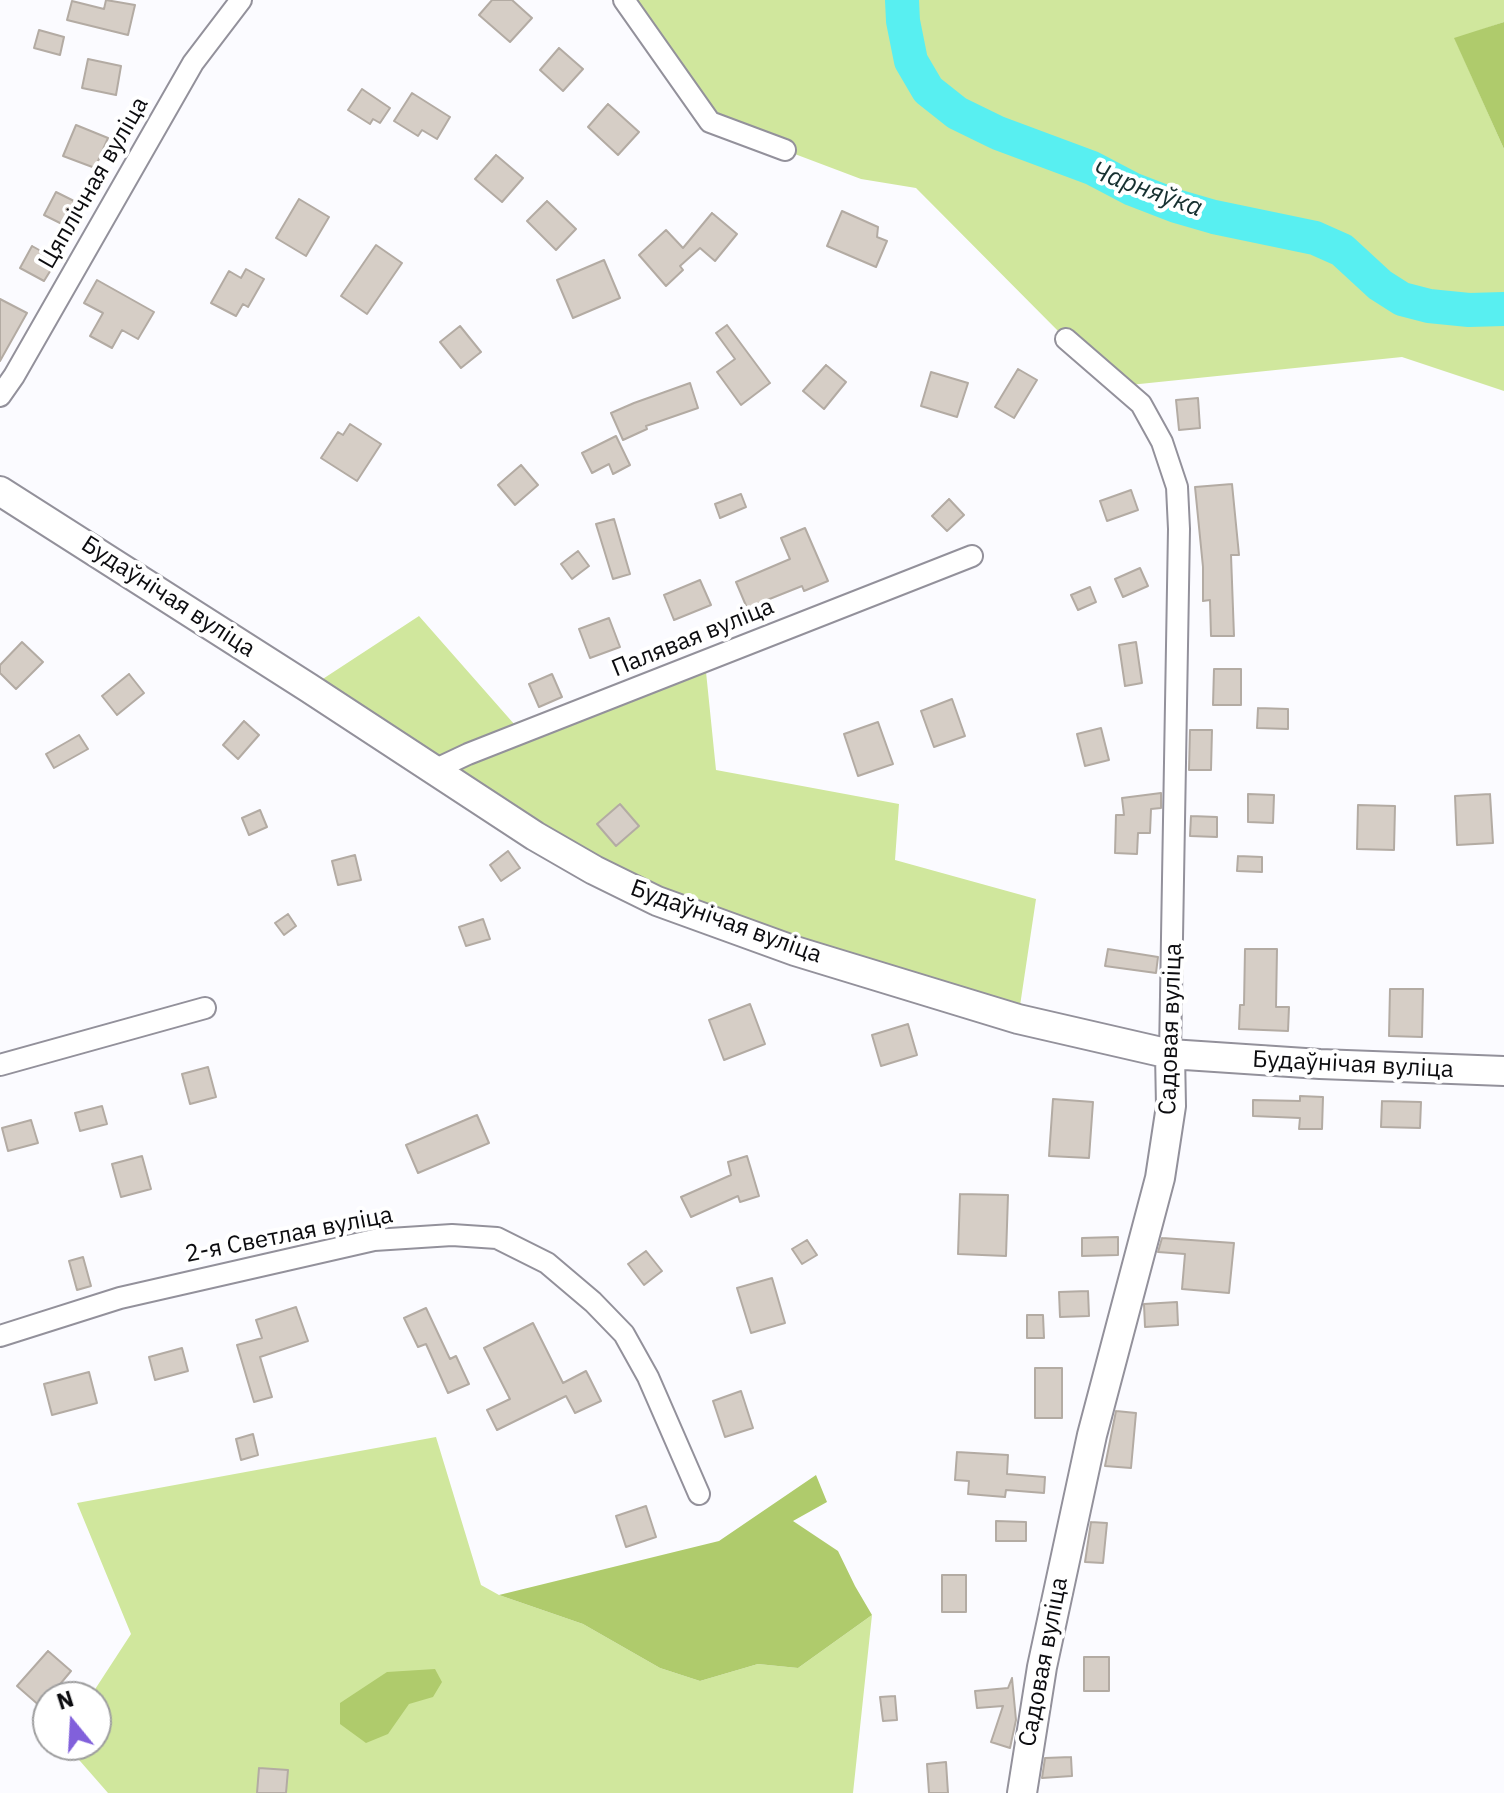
<!DOCTYPE html>
<html>
<head>
<meta charset="utf-8">
<style>
  body { margin:0 }
  #map { position:relative; width:1504px; height:1793px; overflow:hidden; background:#fbfbff; font-family:"IBM Plex Sans",sans-serif }
  canvas { display:block }
  .north { position:absolute; left:32px; top:1681px; width:80px; height:80px; box-sizing:border-box; background:#fff; border:2px solid #9e9e9f; border-radius:50%; rotate:342deg; font-size:22px; font-weight:700; line-height:32px; text-align:center; color:#0c0c0f }
  .north::after { content:''; display:block; margin:auto; width:28px; height:36px; background:#8160db; clip-path:polygon(50% 0,100% 100%,50% 72%,0 100%) }
</style>
</head>
<body>
<div id="map">
<canvas width="1504" height="1793"></canvas>
<div class="north">N</div>
</div>
<script>
const g = document.querySelector('canvas').getContext('2d');
g.lineJoin = 'round';
function fill(path, color) { g.fillStyle = color; g.fill(path, 'evenodd'); }
const shape = rows => new Path2D(rows.map(r => 'M' + r).join(''));
function stroke(path, color, width, dash) { g.strokeStyle = color; g.lineWidth = width; g.lineCap = dash ? 'butt' : 'round'; g.setLineDash(dash || []); g.stroke(path); }
function write(font, color, halo, rows, align = 'center') {
  g.font = font + ' "IBM Plex Sans",sans-serif'; g.lineWidth = 8; g.setLineDash([]); g.textBaseline = 'middle'; g.strokeStyle = halo; g.fillStyle = color; for (const [text, x, y, turn = 0] of rows) {
    g.save(); g.translate(x, y); g.rotate((+turn || 0) * Math.PI / 180); g.textAlign = isNaN(turn) ? turn : align; if (halo) g.strokeText(text, 0, 0); g.fillText(text, 0, 0); g.restore();
  }
}
fill(shape([
  [624,0,1504,0,1504,22,1455,39,1504,149,1504,391,1402,357,1120,386,1066,339,916,188,861,179,710,122],
  [419,616,522,733,705,662,716,770,899,804,895,860,1036,899,1018,1019,657,901,309,688],
  [436,1437,481,1585,499,1595,583,1624,660,1668,700,1681,758,1664,798,1668,872,1615,853,1793,108,1793,66,1745,96,1745,96,1697,90,1697,131,1634,77,1503]
]), '#d0e79d');
fill(shape([
  [1504,22,1504,149,1454,38],
  [816,1475,827,1502,793,1521,838,1551,855,1586,872,1615,798,1668,758,1664,700,1681,660,1668,583,1624,499,1595,719,1541],
  [435,1669,442,1682,433,1697,409,1704,388,1734,366,1743,340,1724,340,1703,387,1672]
]), '#afcb6c');
stroke(shape([
  [902,0,903,21,911,61,928,90,957,113,998,133,1092,168,1132,189,1176,206,1214,217,1315,238,1342,250,1380,285,1402,299,1429,306,1469,310,1504,309]
]), '#58eff1', 34);
const building = shape([
  [106,0,135,5,128,35,67,20,72,1,104,9,106,0],
  [492,0,512,0,532,18,510,42,479,15,492,0],
  [39,30,64,37,60,55,34,48,39,30],
  [559,48,583,69,563,91,540,70,559,48],
  [88,59,121,66,116,95,82,88,88,59],
  [362,89,390,108,380,123,373,119,370,124,348,110,362,89],
  [412,93,450,117,437,139,422,130,418,136,394,121,412,93],
  [608,104,639,132,618,155,588,127,608,104],
  [76,125,108,138,95,168,63,156,76,125],
  [496,155,523,178,502,202,475,179,496,155],
  [56,192,84,206,72,229,44,215,56,192],
  [299,199,329,217,306,256,276,238,299,199],
  [547,201,576,229,556,250,527,221,547,201],
  [842,211,878,227,877,237,887,241,876,267,827,246,842,211],
  [712,213,737,234,715,261,700,248,680,266,683,270,666,286,639,255,666,230,683,248,712,213],
  [376,245,402,263,367,314,341,296,376,245],
  [32,246,57,260,44,281,20,268,32,246],
  [604,260,620,298,573,318,557,280,604,260],
  [246,269,264,279,248,307,243,304,236,316,211,303,229,271,241,278,246,269],
  [97,280,154,312,138,339,122,330,112,348,90,336,103,313,84,303,97,280],
  [0,299,27,313,0,361,0,299],
  [727,325,770,383,741,405,717,372,735,359,716,333,727,325],
  [460,326,481,352,461,368,440,342,460,326],
  [826,365,846,382,824,409,803,391,826,365],
  [1018,369,1037,380,1014,418,995,407,1018,369],
  [931,372,968,383,957,417,921,406,931,372],
  [690,383,698,408,646,426,647,429,623,440,611,413,634,403,690,383],
  [1198,398,1200,428,1179,430,1176,400,1198,398],
  [350,424,381,444,357,481,321,458,338,432,343,435,350,424],
  [616,436,630,465,613,474,609,464,592,473,582,453,616,436],
  [521,465,538,485,515,505,498,485,521,465],
  [1232,484,1239,555,1231,555,1234,636,1211,636,1210,600,1203,601,1203,567,1195,487,1232,484],
  [1131,490,1138,510,1107,521,1100,501,1131,490],
  [741,494,746,507,720,518,715,504,741,494],
  [949,499,964,515,947,531,932,516,949,499],
  [614,519,630,574,613,579,596,524,614,519],
  [805,528,828,581,804,591,802,586,747,608,736,582,790,559,781,538,805,528],
  [578,551,589,566,572,579,561,564,578,551],
  [1140,568,1148,586,1123,597,1115,579,1140,568],
  [700,580,711,605,674,620,664,595,700,580],
  [1090,587,1096,602,1078,610,1071,595,1090,587],
  [609,618,620,647,590,658,579,629,609,618],
  [22,642,43,662,16,689,0,673,0,665,22,642],
  [1136,642,1142,683,1125,686,1119,645,1136,642],
  [1214,669,1241,669,1241,705,1213,705,1214,669],
  [129,674,144,693,117,715,102,696,129,674],
  [552,674,562,697,539,707,529,684,552,674],
  [952,699,965,736,934,747,921,711,952,699],
  [1258,708,1288,709,1288,729,1257,728,1258,708],
  [244,721,259,735,238,759,223,745,244,721],
  [878,722,893,764,858,776,844,734,878,722],
  [1101,728,1109,760,1085,766,1077,734,1101,728],
  [1190,730,1212,730,1211,770,1189,770,1190,730],
  [79,735,88,749,54,768,46,754,79,735],
  [1161,793,1161,808,1151,809,1150,833,1138,833,1137,854,1115,853,1116,815,1124,815,1122,798,1161,793],
  [1248,794,1274,795,1273,823,1248,822,1248,794],
  [1490,794,1493,843,1457,845,1455,796,1490,794],
  [620,804,639,826,616,846,597,824,620,804],
  [1358,805,1395,806,1394,850,1357,849,1358,805],
  [260,810,267,827,249,835,242,818,260,810],
  [1191,816,1217,817,1217,837,1190,836,1191,816],
  [508,851,520,868,501,881,490,865,508,851],
  [355,855,361,880,338,885,332,861,355,855],
  [1238,856,1262,857,1262,872,1237,871,1238,856],
  [288,914,296,926,284,935,275,923,288,914],
  [483,919,490,939,466,946,459,927,483,919],
  [1108,949,1158,957,1156,973,1105,966,1108,949],
  [1245,949,1277,949,1276,1007,1289,1007,1288,1031,1239,1029,1240,1005,1244,1005,1245,949],
  [1390,989,1423,989,1422,1037,1389,1036,1390,989],
  [750,1004,765,1044,724,1060,709,1020,750,1004],
  [908,1024,917,1055,881,1066,872,1035,908,1024],
  [208,1067,216,1097,190,1104,182,1074,208,1067],
  [1300,1096,1323,1097,1322,1129,1299,1129,1300,1118,1253,1116,1253,1100,1300,1101,1300,1096],
  [1053,1099,1093,1102,1089,1158,1049,1156,1053,1099],
  [1382,1101,1421,1102,1420,1128,1381,1127,1382,1101],
  [102,1106,107,1124,80,1131,75,1113,102,1106],
  [477,1115,489,1143,418,1173,406,1145,477,1115],
  [31,1120,38,1143,8,1151,2,1128,31,1120],
  [142,1156,151,1189,121,1197,112,1164,142,1156],
  [747,1156,759,1196,740,1202,738,1196,691,1217,681,1197,731,1175,728,1162,747,1156],
  [960,1194,1008,1195,1006,1256,958,1254,960,1194],
  [1118,1237,1118,1255,1082,1256,1082,1238,1118,1237],
  [1162,1238,1234,1243,1229,1293,1182,1289,1185,1254,1158,1252,1162,1238],
  [807,1240,817,1255,802,1264,792,1249,807,1240],
  [646,1251,662,1271,644,1285,628,1264,646,1251],
  [83,1257,91,1286,77,1290,69,1261,83,1257],
  [772,1278,785,1323,751,1333,737,1288,772,1278],
  [1088,1291,1089,1316,1060,1317,1059,1292,1088,1291],
  [1177,1302,1178,1325,1145,1327,1144,1304,1177,1302],
  [296,1307,308,1341,260,1357,272,1397,254,1402,237,1345,262,1338,256,1320,296,1307],
  [426,1308,450,1359,456,1356,469,1384,448,1393,426,1344,418,1347,404,1318,426,1308],
  [1027,1315,1043,1315,1044,1338,1027,1338,1027,1315],
  [533,1323,563,1383,586,1371,601,1401,575,1413,566,1396,497,1430,487,1410,510,1399,484,1348,533,1323],
  [182,1348,188,1371,155,1380,149,1357,182,1348],
  [1035,1368,1062,1368,1062,1418,1035,1418,1035,1368],
  [89,1372,97,1403,52,1415,44,1384,89,1372],
  [741,1391,753,1428,725,1437,713,1401,741,1391],
  [1116,1411,1136,1413,1131,1468,1105,1466,1116,1411],
  [253,1434,258,1455,241,1460,236,1439,253,1434],
  [957,1452,1008,1455,1007,1474,1045,1477,1044,1493,1006,1490,1005,1497,968,1494,969,1481,955,1480,957,1452],
  [646,1506,656,1537,626,1547,616,1516,646,1506],
  [996,1521,1026,1522,1026,1541,996,1541,996,1521],
  [1091,1522,1107,1523,1103,1563,1085,1562,1091,1522],
  [942,1575,966,1575,966,1612,942,1612,942,1575],
  [48,1651,71,1671,41,1707,17,1686,48,1651],
  [1084,1657,1109,1657,1109,1691,1084,1691,1084,1657],
  [1012,1678,1016,1720,1010,1748,991,1742,1003,1706,977,1708,975,1691,1008,1688,1012,1678],
  [895,1696,897,1720,883,1721,880,1697,895,1696],
  [1071,1757,1072,1776,1042,1778,1045,1758,1071,1757],
  [946,1762,948,1793,929,1793,927,1764,946,1762],
  [259,1768,288,1770,286,1793,257,1793,259,1768]
]);
fill(building, '#d6cec6');
stroke(building, '#b3aba3', 2);
const street = shape([
  [624,0,710,122,785,150],
  [1066,339,1141,404,1162,442,1177,487,1179,529,1170,1054],
  [0,396,14,376,193,63,241,0],
  [434,770,468,754,972,556],
  [0,1065,205,1008],
  [0,1336,120,1298,374,1240,452,1235,497,1238,547,1263,593,1302,624,1334,648,1377,699,1494]
]);
const secondary = shape([
  [0,491,309,688,535,836,594,870,657,901,795,951,1018,1019,1170,1054,1320,1064,1504,1071],
  [1022,1793,1042,1667,1092,1435,1160,1178,1171,1106,1170,1054]
]);
stroke(street, '#93919b', 24);
stroke(secondary, '#93919b', 32);
stroke(street, '#fff', 20);
stroke(secondary, '#fff', 28);
write('24px', '#0c0c0f', '#fff', [
  ["Цяплічная вуліца",94,183,-60],
  ["Будаўнічая вуліца",168,597,33],
  ["Палявая вуліца",693,638,-22],
  ["Будаўнічая вуліца",726,922,20],
  ["Садовая вуліца",1171,1029,-88],
  ["Будаўнічая вуліца",1353,1065,3],
  ["2-я Светлая вуліца",289,1235,-11],
  ["Садовая вуліца",1044,1662,-79]
]);
write('italic 26px', '#173030', '#fff', [
  ["Чарняўка",1147,190,20]
]);
</script>
</body>
</html>
